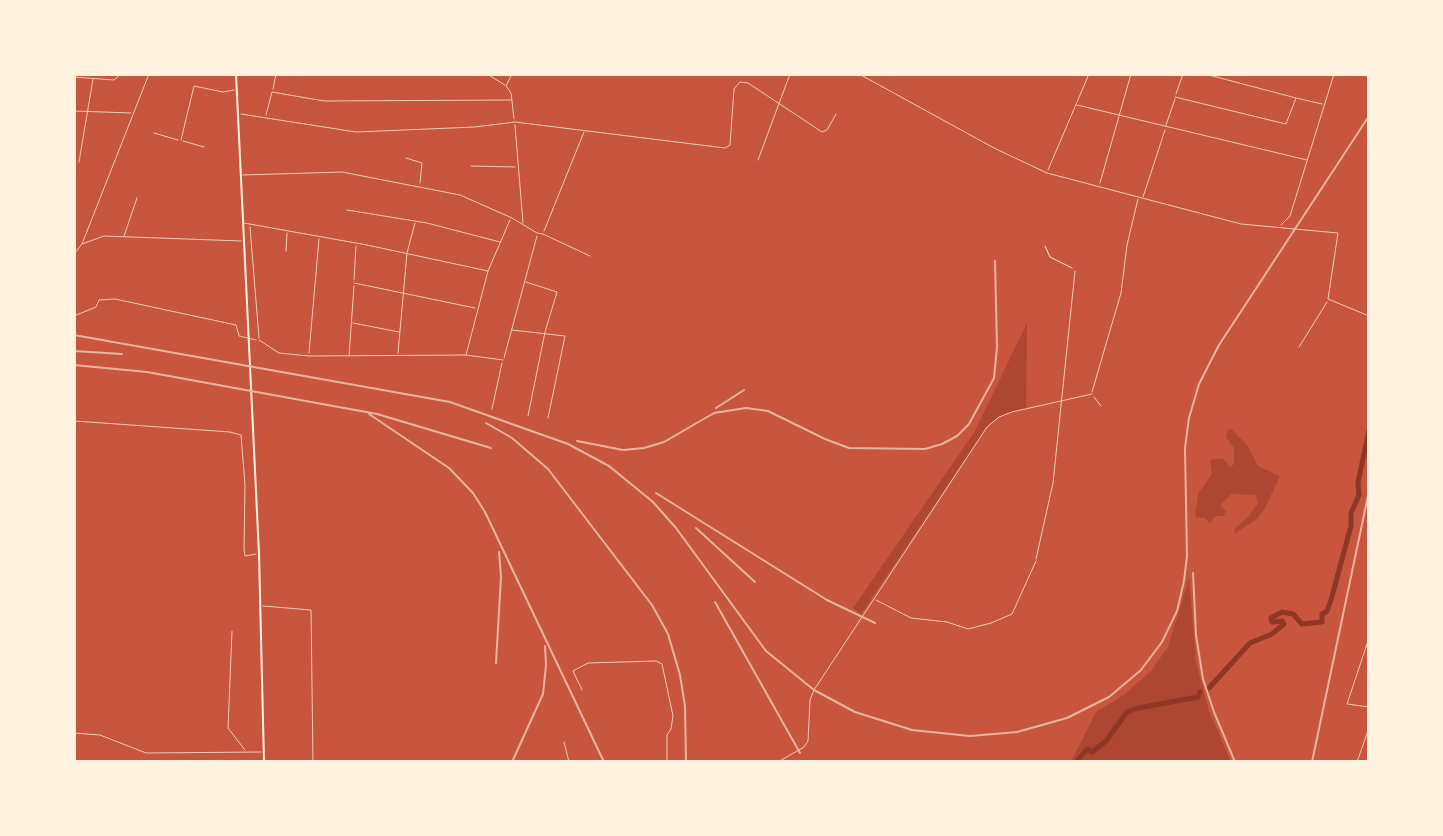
<!DOCTYPE html>
<html>
<head>
<meta charset="utf-8">
<style>
  body { margin:0 }
  #map { position:relative; width:1443px; height:836px; overflow:hidden; background:#c8553d; font-family:Helvetica,sans-serif }
  canvas { display:block }
  .frame { position:absolute; inset:0; border:76px solid #fff3e0; pointer-events:none }
</style>
</head>
<body>
<div id="map">
<canvas width="1443" height="836"></canvas>
<div class="frame"></div>
</div>
<script>
const g = document.querySelector('canvas').getContext('2d');
g.lineJoin = 'round';
function fill(path, color) { g.fillStyle = color; g.fill(path, 'evenodd'); }
const shape = rows => new Path2D(rows.map(r => 'M' + r).join(''));
function stroke(path, color, width, dash) { g.strokeStyle = color; g.lineWidth = width; g.lineCap = dash ? 'butt' : 'round'; g.setLineDash(dash || []); g.stroke(path); }
fill(shape([
  [1027,323,1026,409,999,417,987,427,861,614,853,608,975,431],
  [1231,429,1248,446,1258,466,1280,476,1265,508,1257,519,1234,534,1235,528,1248,517,1258,503,1255,495,1231,494,1220,505,1226,511,1224,516,1216,516,1210,523,1205,518,1195,517,1198,494,1212,474,1210,460,1223,458,1230,467,1234,464,1234,448,1226,437,1228,430],
  [1189,578,1196,662,1209,711,1231,762,1071,762,1096,712,1125,694,1151,671,1168,647]
]), '#ae4732');
stroke(shape([
  [1209,688,1250,643,1272,634,1284,624,1282,621,1272,622,1271,618,1282,612,1293,614,1302,624,1322,622,1322,614,1327,611,1331,600,1351,526,1351,513,1359,495,1358,482,1369,431],
  [1076,762,1087,749,1092,752,1106,741,1127,712,1138,708,1198,697,1200,692]
]), '#8f3625', 5);
stroke(shape([
  [1045,246,1050,257,1072,268]
]), '#fff3e0', 1);
stroke(shape([
  [273,89,276,74],
  [154,133,178,140],
  [183,141,204,147],
  [124,236,137,198],
  [876,600,911,618,947,622,968,629,991,623,1012,614,1036,561],
  [582,690,573,671,588,663,656,661,662,664,673,716,671,729,667,735,667,762]
]), '#f1ccb7', 1);
stroke(shape([
  [487,74,505,85],
  [512,74,506,86,511,93,514,119],
  [859,74,994,148,1047,173,1241,224,1338,233,1328,299,1369,316],
  [74,77,114,80,121,74],
  [1176,94,1183,74],
  [1175,97,1286,124,1296,98,1205,74],
  [1296,98,1322,104],
  [1077,105,1307,160],
  [74,111,131,113],
  [241,114,356,132,475,127,515,122,725,148,730,145,734,89,740,82,748,83,822,132,827,130,836,114],
  [266,115,272,92,324,101,512,100],
  [515,125,523,223],
  [1166,125,1175,99],
  [181,140,194,86,223,92,234,90],
  [406,158,422,163,420,183],
  [758,160,790,74],
  [79,162,93,79],
  [471,166,515,167],
  [1048,170,1089,74],
  [243,175,342,172,460,195,512,218,537,233,543,234,590,256],
  [1100,183,1131,74],
  [1143,197,1165,130],
  [347,210,427,223,500,242],
  [244,223,367,245,488,271],
  [1281,225,1290,216,1334,74],
  [250,227,259,338],
  [544,231,584,132],
  [82,244,149,74],
  [286,251,287,233],
  [74,254,82,244,104,236,241,241],
  [354,280,356,246],
  [526,282,557,292,545,332,528,416],
  [354,283,475,308],
  [74,316,96,307,99,300,115,299,236,325,239,336,256,340],
  [353,323,399,332],
  [512,330,565,336,548,418],
  [259,340,279,353,309,356,466,355,503,360],
  [1299,347,1327,302],
  [309,353,319,239],
  [398,353,407,253,415,223],
  [466,355,488,271,510,220],
  [349,356,354,286],
  [504,358,537,236],
  [1092,392,1121,293,1127,245,1138,199],
  [1094,397,1101,406],
  [492,409,502,363],
  [74,421,230,432,241,435,245,485,244,549,245,556,256,554],
  [1036,559,1053,483,1075,271],
  [1368,591,1369,593],
  [263,606,311,610,313,762],
  [232,631,228,728,245,750],
  [1369,638,1347,704,1369,707],
  [74,733,100,735,146,753,261,752],
  [564,742,569,762],
  [778,762,804,747,808,741,810,700,814,690,987,427,999,417,1012,412,1092,394],
  [1357,762,1369,728]
]), '#f1ccb7', 1);
stroke(shape([
  [236,74,259,554,264,762]
]), '#fff3e0', 2);
stroke(shape([
  [74,335,450,402,568,444,609,466,653,502,676,528,766,651,814,690,855,712,912,730,970,736,1017,732,1067,718,1109,697,1141,670,1162,642,1177,611,1184,581,1187,556,1185,448,1189,418,1199,384,1219,345,1369,116],
  [74,351,122,354],
  [74,365,147,372,377,414,491,448],
  [716,408,744,390],
  [369,414,449,468,473,493,485,512,604,762],
  [486,423,512,438,548,469,652,605,668,634,680,675,685,706,686,762],
  [577,441,623,450,644,448,664,442,714,413,746,408,768,411,825,439,849,448,925,449,942,444,957,436,969,424,994,378,997,347,995,261],
  [656,493,827,600,875,623],
  [696,528,755,582],
  [1193,573,1196,635,1203,679,1214,712,1235,762],
  [715,602,800,753],
  [496,663,501,577,499,552],
  [512,762,543,694,546,665,545,646],
  [1312,762,1369,491]
]), '#e9b49f', 2);
</script>
</body>
</html>
